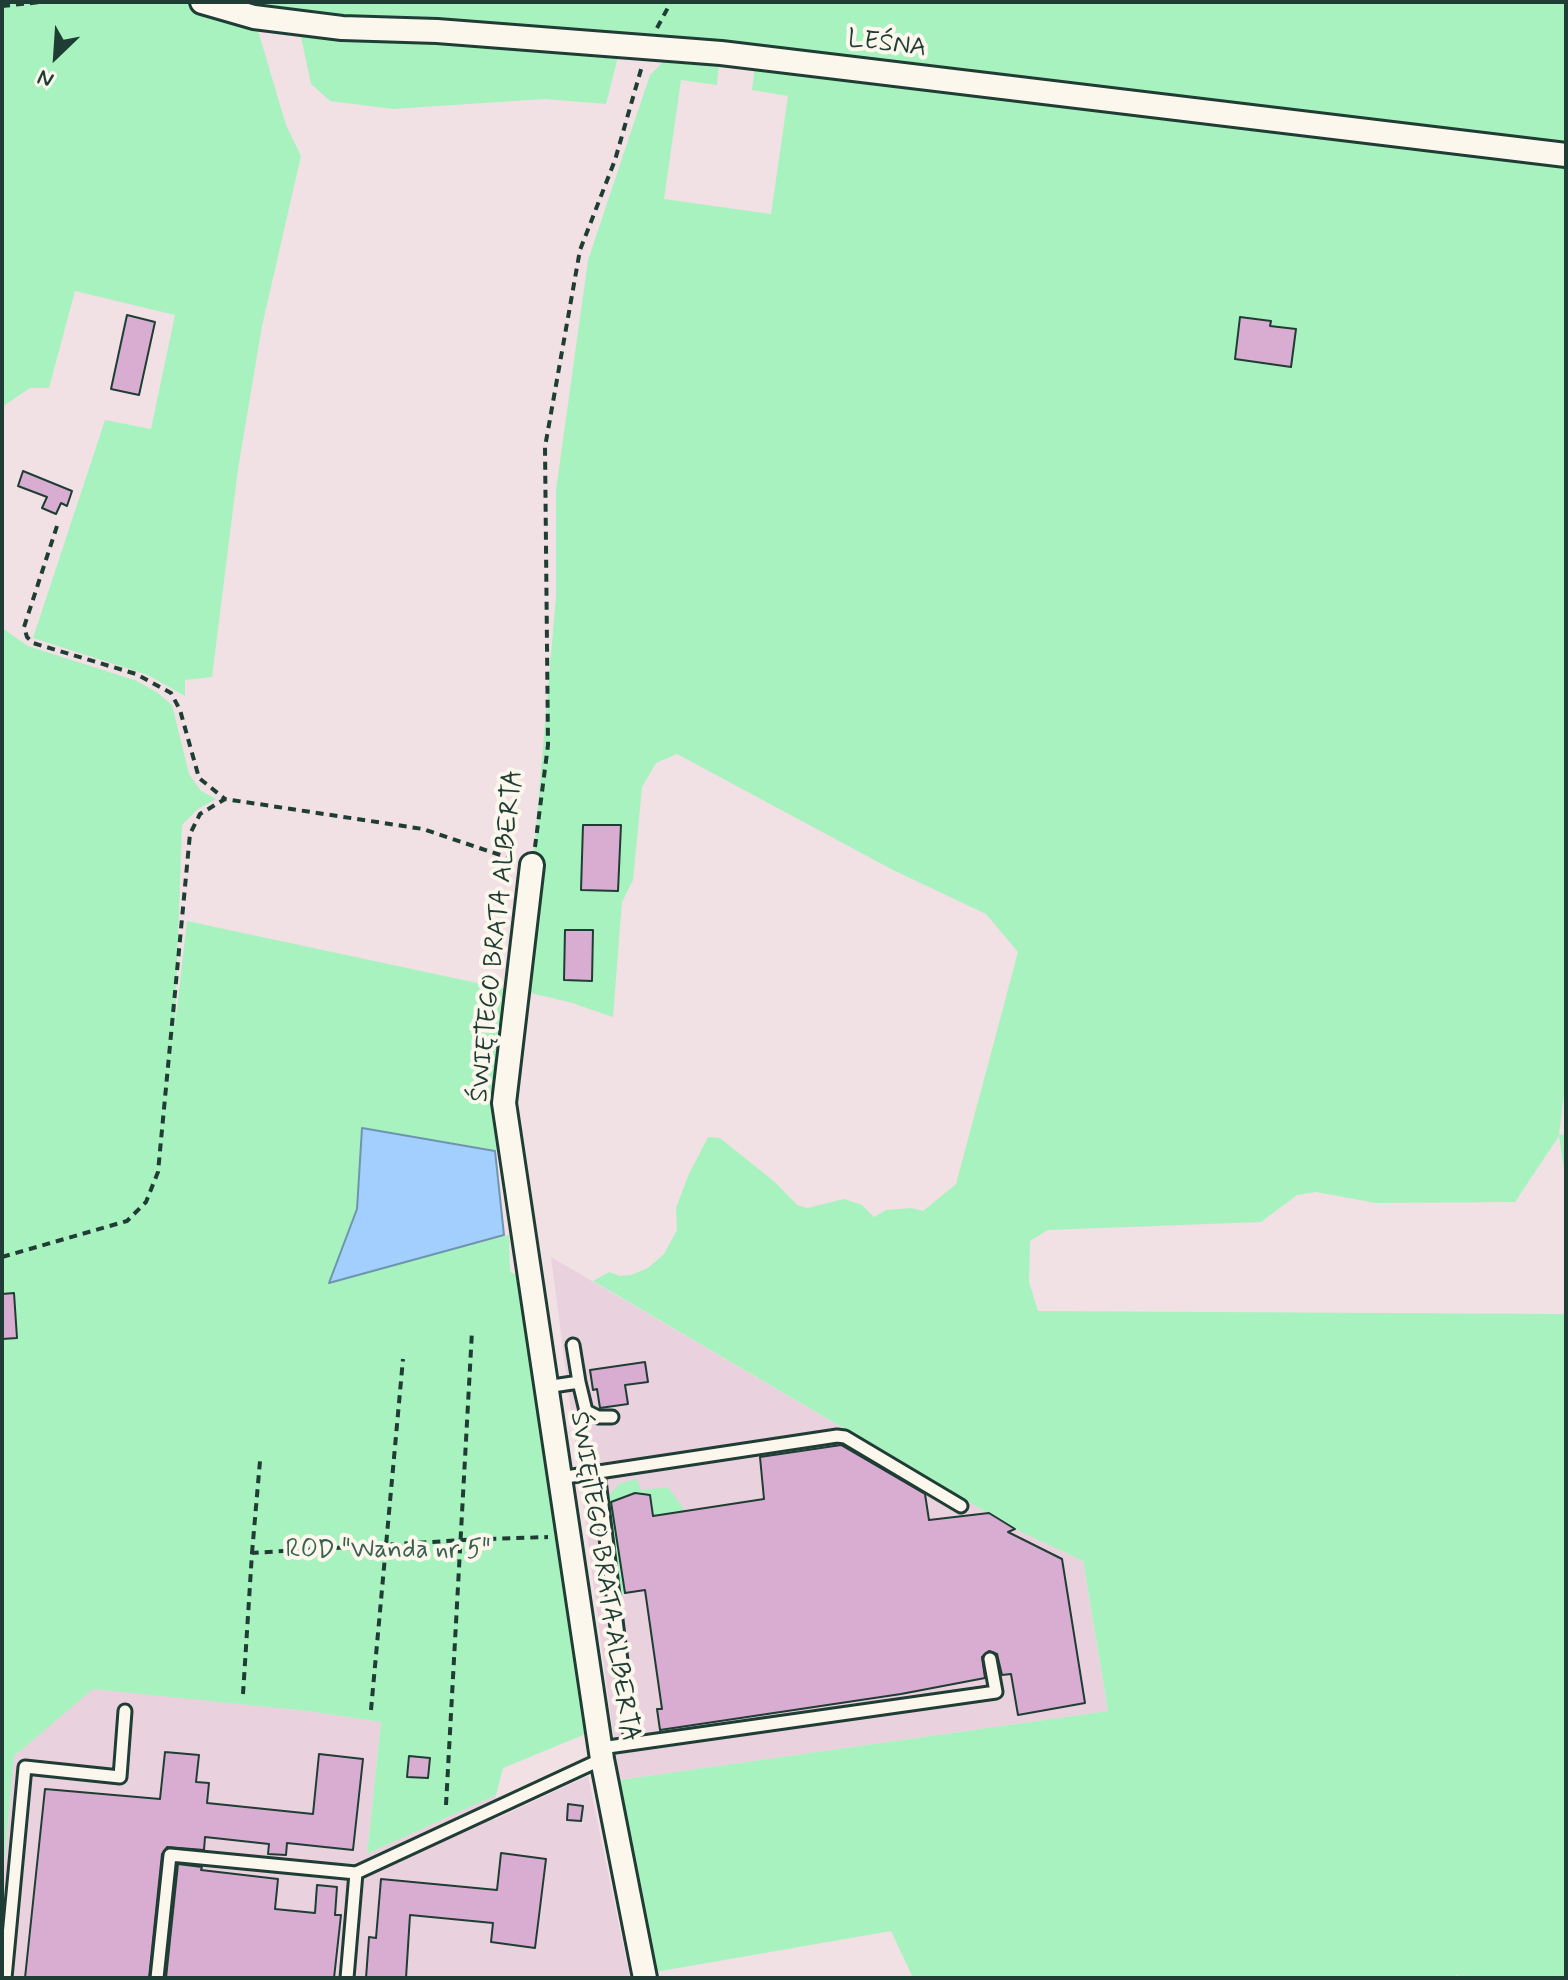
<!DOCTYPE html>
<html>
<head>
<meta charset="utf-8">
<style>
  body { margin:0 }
  #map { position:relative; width:1568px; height:1980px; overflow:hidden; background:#f1e1e4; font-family:Mynerve,sans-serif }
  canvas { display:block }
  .frame { position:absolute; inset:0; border:4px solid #1f3d34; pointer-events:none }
  .north { position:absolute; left:16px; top:16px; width:80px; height:80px; -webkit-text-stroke:6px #fbf7ec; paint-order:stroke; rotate:205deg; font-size:22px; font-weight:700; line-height:32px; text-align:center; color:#1f3d34 }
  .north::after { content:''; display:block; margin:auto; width:28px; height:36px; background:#1f3d34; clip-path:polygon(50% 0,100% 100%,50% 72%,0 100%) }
</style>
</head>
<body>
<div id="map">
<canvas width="1568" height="1980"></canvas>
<div class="frame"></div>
<div class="north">N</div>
</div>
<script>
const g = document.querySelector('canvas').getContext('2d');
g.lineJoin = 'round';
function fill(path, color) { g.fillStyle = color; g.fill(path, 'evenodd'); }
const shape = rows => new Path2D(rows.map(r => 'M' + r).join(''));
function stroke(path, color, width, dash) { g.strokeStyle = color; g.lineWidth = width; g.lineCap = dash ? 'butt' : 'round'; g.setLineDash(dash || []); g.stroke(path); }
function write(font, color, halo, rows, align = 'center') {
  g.font = font + ' Mynerve,sans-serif'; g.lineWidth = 8; g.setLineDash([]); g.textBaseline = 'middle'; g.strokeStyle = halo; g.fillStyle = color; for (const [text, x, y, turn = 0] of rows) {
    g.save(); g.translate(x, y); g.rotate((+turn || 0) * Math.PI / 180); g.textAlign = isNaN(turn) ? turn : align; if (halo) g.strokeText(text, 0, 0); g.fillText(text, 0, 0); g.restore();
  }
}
fill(shape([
  [551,1257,1015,1529,1083,1561,1108,1711,619,1780],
  [93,1688,308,1711,381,1722,367,1854,496,1795,494,1820,588,1776,630,1978,2,1978,2,1886,14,1756]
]), '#ead1de');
fill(shape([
  [2,2,1566,2,1566,1078,1559,1135,1566,1134,1566,1183,1559,1136,1515,1202,1376,1203,1316,1192,1297,1195,1261,1222,1048,1230,1030,1241,1029,1282,1038,1311,1563,1314,1566,1311,1566,1978,1460,1978,1457,1975,1449,1978,913,1978,891,1931,655,1972,619,1780,1108,1711,1083,1561,1015,1529,593,1281,609,1272,620,1276,631,1275,648,1268,664,1254,677,1230,676,1208,688,1176,708,1137,720,1138,776,1183,797,1205,807,1208,844,1199,862,1205,874,1217,886,1210,911,1208,923,1211,956,1184,1018,952,986,914,893,870,677,754,656,763,642,787,633,880,622,902,613,1017,569,1002,522,991,556,596,556,490,588,260,650,75,667,58,719,63,717,85,681,80,664,199,771,214,788,96,752,90,756,57,621,45,606,104,545,99,393,109,330,101,311,84,298,23,254,17,286,125,301,156,262,326,238,469,212,677,185,680,185,696,148,675,33,638,105,420,151,429,175,315,75,291,49,388,30,388,2,407],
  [2,628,28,646,137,681,158,693,172,705,189,774,201,791,216,799,198,809,182,825,175,1025,187,921,510,990,501,1151,362,1128,357,1209,329,1282,509,1235,510,1272,518,1275,522,1295,588,1733,503,1768,496,1795,367,1854,381,1722,308,1711,93,1689,14,1756,2,1886],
  [637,1479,641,1490,668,1487,685,1511,653,1516,650,1496,635,1493,611,1502,625,1593,620,1595,607,1506,608,1497,619,1484]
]), '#a8f2c0');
const water = shape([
  [362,1128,495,1151,504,1235,329,1283,357,1209,362,1128]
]);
fill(water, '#a2cffd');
stroke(water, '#6e95ad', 2);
const building = shape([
  [127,315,155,322,139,395,111,389,127,315],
  [1240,317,1271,321,1270,326,1296,329,1291,367,1235,359,1240,317],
  [23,471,72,491,67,506,61,503,56,514,42,508,47,497,18,486,23,471],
  [583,825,621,825,618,891,581,890,583,825],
  [565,930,593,930,592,981,564,980,565,930],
  [14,1293,17,1338,2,1339,2,1294,14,1293],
  [645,1362,648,1382,625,1385,628,1404,600,1408,597,1389,593,1390,590,1370,645,1362],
  [841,1445,925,1494,929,1520,989,1513,1015,1529,1008,1532,1062,1559,1085,1703,1018,1715,1011,1674,1002,1675,997,1654,989,1651,982,1657,985,1678,901,1694,660,1730,657,1709,662,1709,645,1590,625,1593,611,1502,635,1493,650,1495,653,1516,764,1499,760,1457,841,1445],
  [165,1752,199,1755,196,1782,209,1783,207,1803,313,1814,319,1754,363,1759,353,1850,287,1843,286,1855,268,1854,269,1844,205,1837,204,1850,167,1847,162,1854,149,1978,25,1978,45,1789,160,1799,165,1752],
  [409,1756,430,1758,428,1778,407,1777,409,1756],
  [568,1804,583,1806,581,1821,567,1820,568,1804],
  [501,1853,546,1859,535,1948,491,1942,493,1923,410,1915,406,1978,366,1978,369,1937,376,1938,381,1879,497,1890,501,1853],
  [178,1864,202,1867,201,1870,278,1879,275,1909,315,1913,317,1885,337,1887,335,1915,341,1915,334,1978,166,1978,178,1864]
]);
fill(building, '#d9add1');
stroke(building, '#1f3d34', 2);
const service = shape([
  [579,1382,586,1411,598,1417,612,1417],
  [546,1387,579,1382,573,1345],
  [598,1472,631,1743],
  [559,1478,837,1436,845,1437,961,1506],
  [601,1748,996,1692,990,1659],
  [356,1873,602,1759],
  [5,1978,25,1767,120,1777,125,1711],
  [157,1978,170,1855,356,1873,347,1978]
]);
const minor = shape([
  [202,2,254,17,342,28,437,31,721,53,1566,155],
  [532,865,504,1103,602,1759,645,1978]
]);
stroke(service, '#1f3d34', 17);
stroke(minor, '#1f3d34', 28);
stroke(shape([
  [2,6,41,2],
  [657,28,671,2],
  [57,526,24,627,27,637,33,643,136,674,171,693,180,710,199,778,225,799],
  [535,847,548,745,545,447,580,250,615,160,642,66],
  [2,1257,127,1221,146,1202,158,1172,190,834,200,814,225,799,423,829,515,860],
  [252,1553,260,1461],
  [243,1694,252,1553,463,1540,548,1537],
  [371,1710,403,1359],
  [446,1805,472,1331]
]), '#1f3d34', 4, [8, 6]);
stroke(service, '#fbf7ec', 11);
stroke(minor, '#fbf7ec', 22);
write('26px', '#1f3d34', '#fbf7ec', [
  ["LEŚNA",887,45,7],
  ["ŚWIĘTEGO BRATA ALBERTA",498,936,-84],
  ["ŚWIĘTEGO BRATA ALBERTA",603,1577,81]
]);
write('26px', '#3a6150', '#fbf7ec', [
  ["ROD \"Wanda nr 5\"",388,1552]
]);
</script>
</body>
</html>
